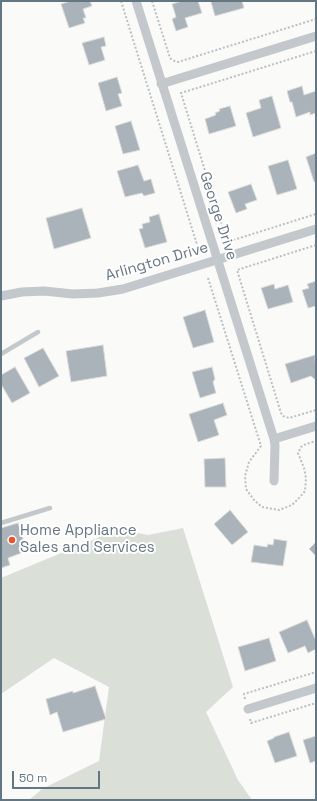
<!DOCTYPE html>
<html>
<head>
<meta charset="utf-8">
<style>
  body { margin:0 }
  #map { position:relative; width:317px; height:801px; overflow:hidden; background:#fafaf8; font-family:"Space Grotesk",sans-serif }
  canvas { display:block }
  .frame { position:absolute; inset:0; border:2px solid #657683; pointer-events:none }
  .scale { position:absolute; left:12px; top:771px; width:88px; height:18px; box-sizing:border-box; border:2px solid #657683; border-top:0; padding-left:5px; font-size:12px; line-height:14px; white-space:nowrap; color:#657683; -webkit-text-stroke:3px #fff; paint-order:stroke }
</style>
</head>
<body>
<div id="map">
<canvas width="317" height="801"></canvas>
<div class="frame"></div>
<div class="scale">50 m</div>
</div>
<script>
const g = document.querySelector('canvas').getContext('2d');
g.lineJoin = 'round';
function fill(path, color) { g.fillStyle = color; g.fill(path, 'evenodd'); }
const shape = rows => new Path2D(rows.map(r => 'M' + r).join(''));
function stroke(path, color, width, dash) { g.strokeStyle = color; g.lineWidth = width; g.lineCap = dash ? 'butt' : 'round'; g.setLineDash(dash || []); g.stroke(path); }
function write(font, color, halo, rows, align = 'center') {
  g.font = font + ' "Space Grotesk",sans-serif'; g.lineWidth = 4; g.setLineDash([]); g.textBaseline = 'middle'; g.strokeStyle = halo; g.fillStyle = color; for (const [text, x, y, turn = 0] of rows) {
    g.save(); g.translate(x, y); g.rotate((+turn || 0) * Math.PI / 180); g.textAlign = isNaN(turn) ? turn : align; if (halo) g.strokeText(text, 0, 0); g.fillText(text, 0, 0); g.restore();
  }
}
fill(shape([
  [183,528,233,687,206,712,238,780,252,800,29,800,42,789,99,761,109,687,54,658,1,694,1,578,119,529,148,535]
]), '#dadfd7');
const building = shape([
  [71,1,90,1,92,6,83,9,86,18,83,18,85,23,69,28,61,4,71,1],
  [182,1,198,1,202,13,185,18,188,27,176,31,172,19,176,17,172,4,182,1],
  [213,1,242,1,244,8,215,16,211,2,213,1],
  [104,37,106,46,101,47,105,60,89,65,82,43,104,37],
  [117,77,122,93,118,94,122,106,106,111,98,83,117,77],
  [302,86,304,95,316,91,316,113,310,115,310,112,296,117,292,102,290,102,287,91,302,86],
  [272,96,281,128,253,137,246,113,261,108,259,100,272,96],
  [230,106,236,126,209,134,205,119,216,115,215,113,220,111,219,109,230,106],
  [131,121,140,150,123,154,115,126,131,121],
  [316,153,316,181,314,182,306,157,316,153],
  [288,160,297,189,277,195,268,166,288,160],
  [138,165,144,181,151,179,155,193,144,196,142,193,125,197,117,171,138,165],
  [251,184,257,200,245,204,247,209,236,213,228,192,251,184],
  [82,208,91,238,54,249,46,218,82,208],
  [159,214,167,242,145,248,139,229,143,228,142,224,150,222,149,217,159,214],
  [316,281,316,306,308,308,302,290,309,288,307,284,316,281],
  [274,284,275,289,288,285,293,302,268,309,261,288,274,284],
  [205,310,214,342,193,348,183,317,205,310],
  [103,345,107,376,71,382,66,351,103,345],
  [43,348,59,376,39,387,24,358,43,348],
  [315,355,316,379,314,379,311,376,291,383,285,364,315,355],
  [15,367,30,393,12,403,1,384,1,375,15,367],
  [212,367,215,379,213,382,216,393,200,398,192,372,212,367],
  [223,403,227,415,214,420,219,435,198,442,189,414,223,403],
  [225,458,226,487,205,487,204,459,225,458],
  [230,510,248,532,232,545,214,524,230,510],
  [18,523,27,551,8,558,10,565,1,568,1,528,18,523],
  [274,539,287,541,283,566,251,562,254,545,267,547,268,544,273,545,274,539],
  [316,542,316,556,309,549,316,542],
  [307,620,316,641,316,649,308,653,305,646,288,653,279,632,307,620],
  [269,638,276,661,245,671,238,647,269,638],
  [95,686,106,719,63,732,57,712,50,715,46,699,73,691,73,693,95,686],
  [289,732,297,756,275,763,267,741,274,738,274,737,289,732],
  [316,736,316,761,310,763,303,740,316,736]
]);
fill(building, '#aab3b9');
stroke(building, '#dcdcda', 1);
stroke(shape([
  [121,1,199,251],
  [152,1,170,58,172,60,178,62,316,19],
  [316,51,181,93,227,242,316,214],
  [316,245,237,270,281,413,283,416,289,418,316,410],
  [208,278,261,446,249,462,245,476,246,489,254,500,262,507,279,510,292,505,300,497,305,491,306,478,304,468,298,453,301,447,306,444,316,441],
  [245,699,244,694,316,672],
  [250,719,251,723,316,703]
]), '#bbbfc2', 2, [2, 2]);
stroke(shape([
  [1,354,38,332],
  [1,523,50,508]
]), '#c3c8cc', 4.5);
stroke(shape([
  [136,1,274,439,275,445,274,481],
  [161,84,316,36],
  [1,296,22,292,44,291,73,294,98,293,123,289,316,229],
  [274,439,316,426],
  [248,709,316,688]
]), '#c3c8cc', 9);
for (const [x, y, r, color] of [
  [12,540,4,"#e4572e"]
]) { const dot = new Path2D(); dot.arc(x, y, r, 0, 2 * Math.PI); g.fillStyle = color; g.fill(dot); stroke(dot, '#fff', 1.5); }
write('15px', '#657683', '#fff', [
  ["George Drive",218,216,72],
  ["Arlington Drive",157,262,-16]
]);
write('15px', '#657683', '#fff', [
  ["Home Appliance",20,531],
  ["Sales and Services",20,548]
], 'left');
</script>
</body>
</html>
